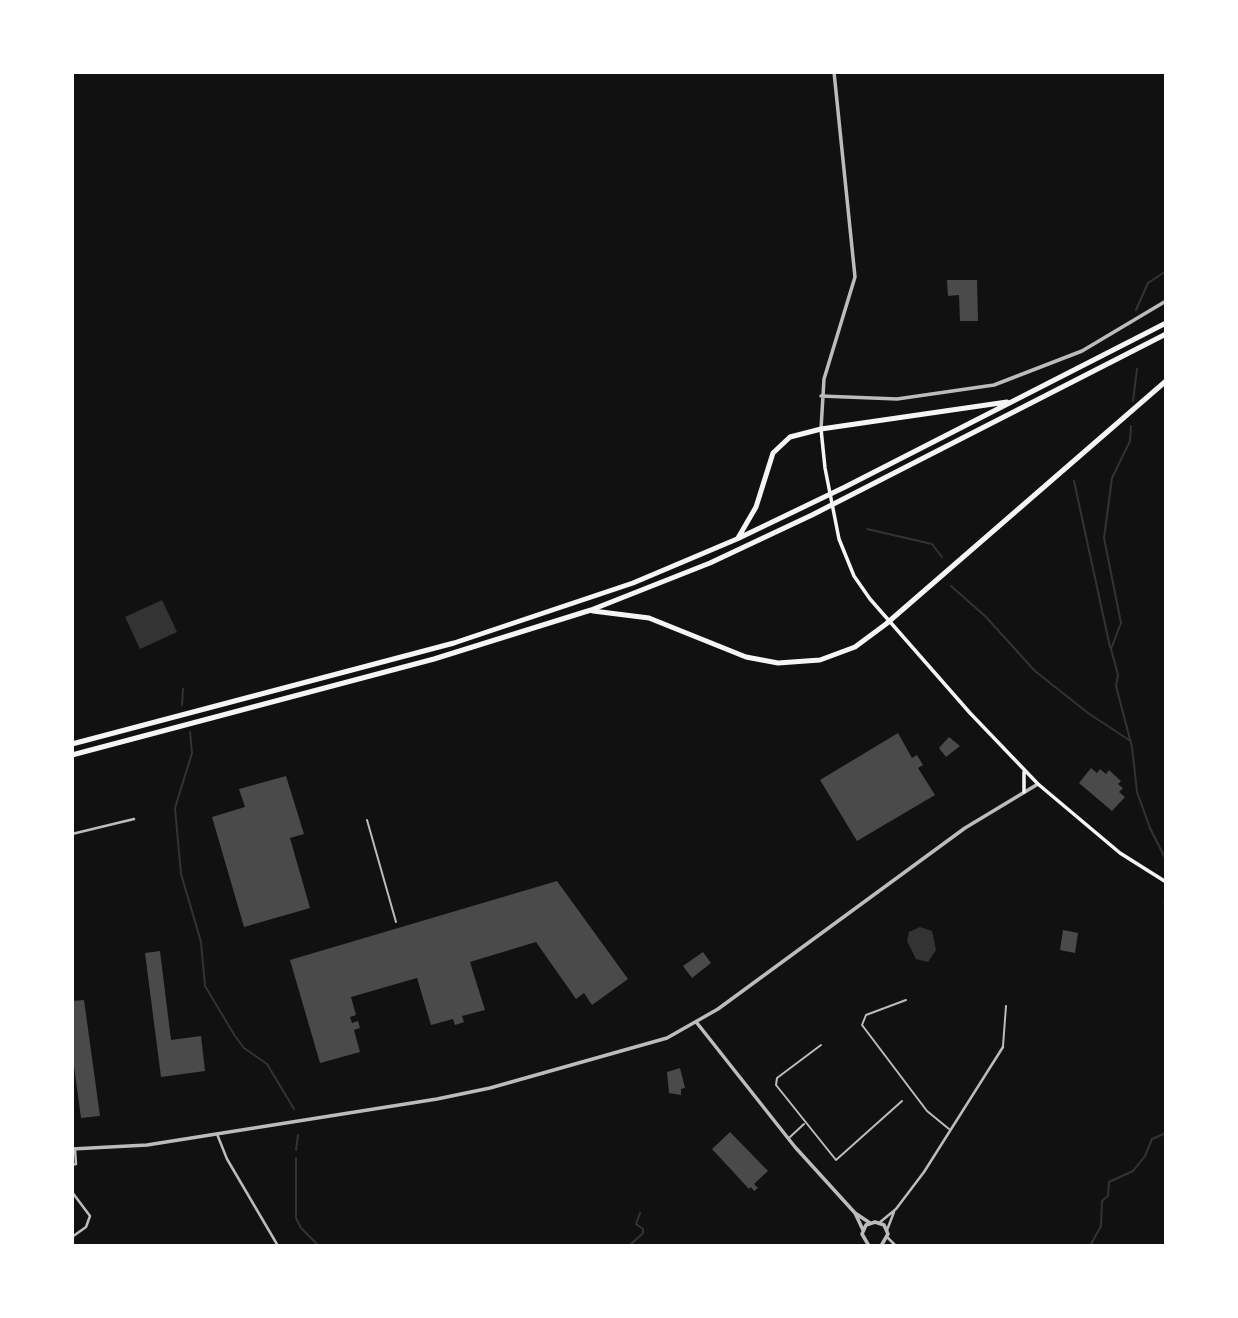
<!DOCTYPE html>
<html>
<head>
<meta charset="utf-8">
<style>
  body { margin:0 }
  #map { position:relative; width:1238px; height:1318px; overflow:hidden; background:#111; font-family:"Open Sans",sans-serif }
  canvas { display:block }
  .frame { position:absolute; inset:0; border:74px solid #fff; pointer-events:none }
</style>
</head>
<body>
<div id="map">
<canvas width="1238" height="1318"></canvas>
<div class="frame"></div>
</div>
<script>
const g = document.querySelector('canvas').getContext('2d');
g.lineJoin = 'round';
function fill(path, color) { g.fillStyle = color; g.fill(path, 'evenodd'); }
const shape = rows => new Path2D(rows.map(r => 'M' + r).join(''));
function stroke(path, color, width, dash) { g.strokeStyle = color; g.lineWidth = width; g.lineCap = dash ? 'butt' : 'round'; g.setLineDash(dash || []); g.stroke(path); }
fill(shape([
  [162,600,177,632,140,649,125,617],
  [920,927,932,931,934,940,936,950,928,962,916,959,907,941,909,932]
]), '#333');
stroke(shape([
  [1136,310,1148,283,1166,271],
  [1133,401,1137,369],
  [1131,426,1130,441,1112,478,1104,538,1121,623,1111,649,1118,675,1116,686,1132,747,1137,792,1150,828,1166,860],
  [1074,481,1110,647],
  [867,529,932,544,942,557],
  [951,586,985,616,1035,671,1088,713,1129,740],
  [182,705,183,689],
  [190,732,192,753,175,808,181,874,201,942,205,986,235,1036,244,1048,267,1064,294,1109],
  [1164,902,1166,904],
  [296,1150,298,1135],
  [296,1158,296,1218,301,1228,319,1246],
  [629,1246,643,1233,643,1229,636,1224,640,1213],
  [1090,1246,1101,1226,1102,1201,1108,1196,1109,1182,1133,1171,1145,1156,1152,1139,1166,1133]
]), '#333', 2);
fill(shape([
  [947,280,977,280,978,321,960,321,959,295,948,296],
  [898,733,912,758,917,755,923,765,918,768,935,795,857,841,820,780],
  [949,737,960,746,946,757,939,748],
  [1091,768,1097,773,1100,769,1106,774,1109,770,1121,781,1118,784,1123,788,1119,792,1125,797,1112,811,1079,783],
  [286,776,304,834,290,838,310,908,244,927,212,817,245,807,239,789],
  [557,881,628,979,592,1005,584,993,576,999,536,942,470,962,485,1010,462,1016,464,1022,455,1025,453,1019,431,1025,417,978,351,997,356,1015,350,1017,352,1023,358,1021,360,1028,354,1030,360,1052,320,1063,290,960],
  [1063,930,1078,933,1075,953,1060,950],
  [160,951,171,1040,201,1036,205,1071,161,1077,145,953],
  [703,952,711,963,692,978,683,966],
  [84,1000,100,1116,81,1118,72,1051,72,1001],
  [680,1068,685,1088,681,1089,681,1095,669,1093,667,1072],
  [730,1132,768,1171,754,1184,758,1188,754,1191,751,1187,749,1189,712,1149]
]), '#4a4a4a');
stroke(shape([
  [906,1000,866,1015,862,1025,927,1111,949,1129],
  [821,1045,777,1078,776,1085,836,1160,902,1101],
  [1003,1046,1006,1006],
  [790,1137,804,1124]
]), '#bcbcbc', 2);
stroke(shape([
  [367,820,396,922]
]), '#bcbcbc', 2);
stroke(shape([
  [72,834,134,819],
  [217,1134,227,1159,278,1246],
  [72,1165,76,1164,75,1149],
  [72,1192,90,1216,86,1227,72,1237],
  [879,1223,896,1209,924,1172,1003,1047],
  [887,1230,894,1212],
  [888,1238,896,1246]
]), '#bcbcbc', 2.5);
stroke(shape([
  [821,396,897,399,994,385,1082,351,1166,301],
  [821,429,824,379,855,277,834,72],
  [697,1023,795,1147,855,1213,870,1223],
  [72,1149,147,1145,437,1099,490,1088,667,1038,718,1009,965,828,1038,784],
  [855,1213,863,1230],
  [869,1246,862,1234,866,1225,875,1222,884,1225,888,1234,881,1246]
]), '#bcbcbc', 3.5);
stroke(shape([
  [821,429,825,468,839,539,854,576,870,599,970,713,1038,784,1120,853,1166,882],
  [1024,772,1024,792]
]), '#f5f5f5', 3.5);
stroke(shape([
  [738,538,756,507,773,453,790,437,821,429,1007,402],
  [593,611,649,618,746,657,778,663,820,660,855,647,886,624,1166,381],
  [72,744,454,643,633,583,737,539,845,487,1166,323],
  [72,755,434,659,591,610,710,563,812,515,1166,334]
]), '#f5f5f5', 5);
</script>
</body>
</html>
